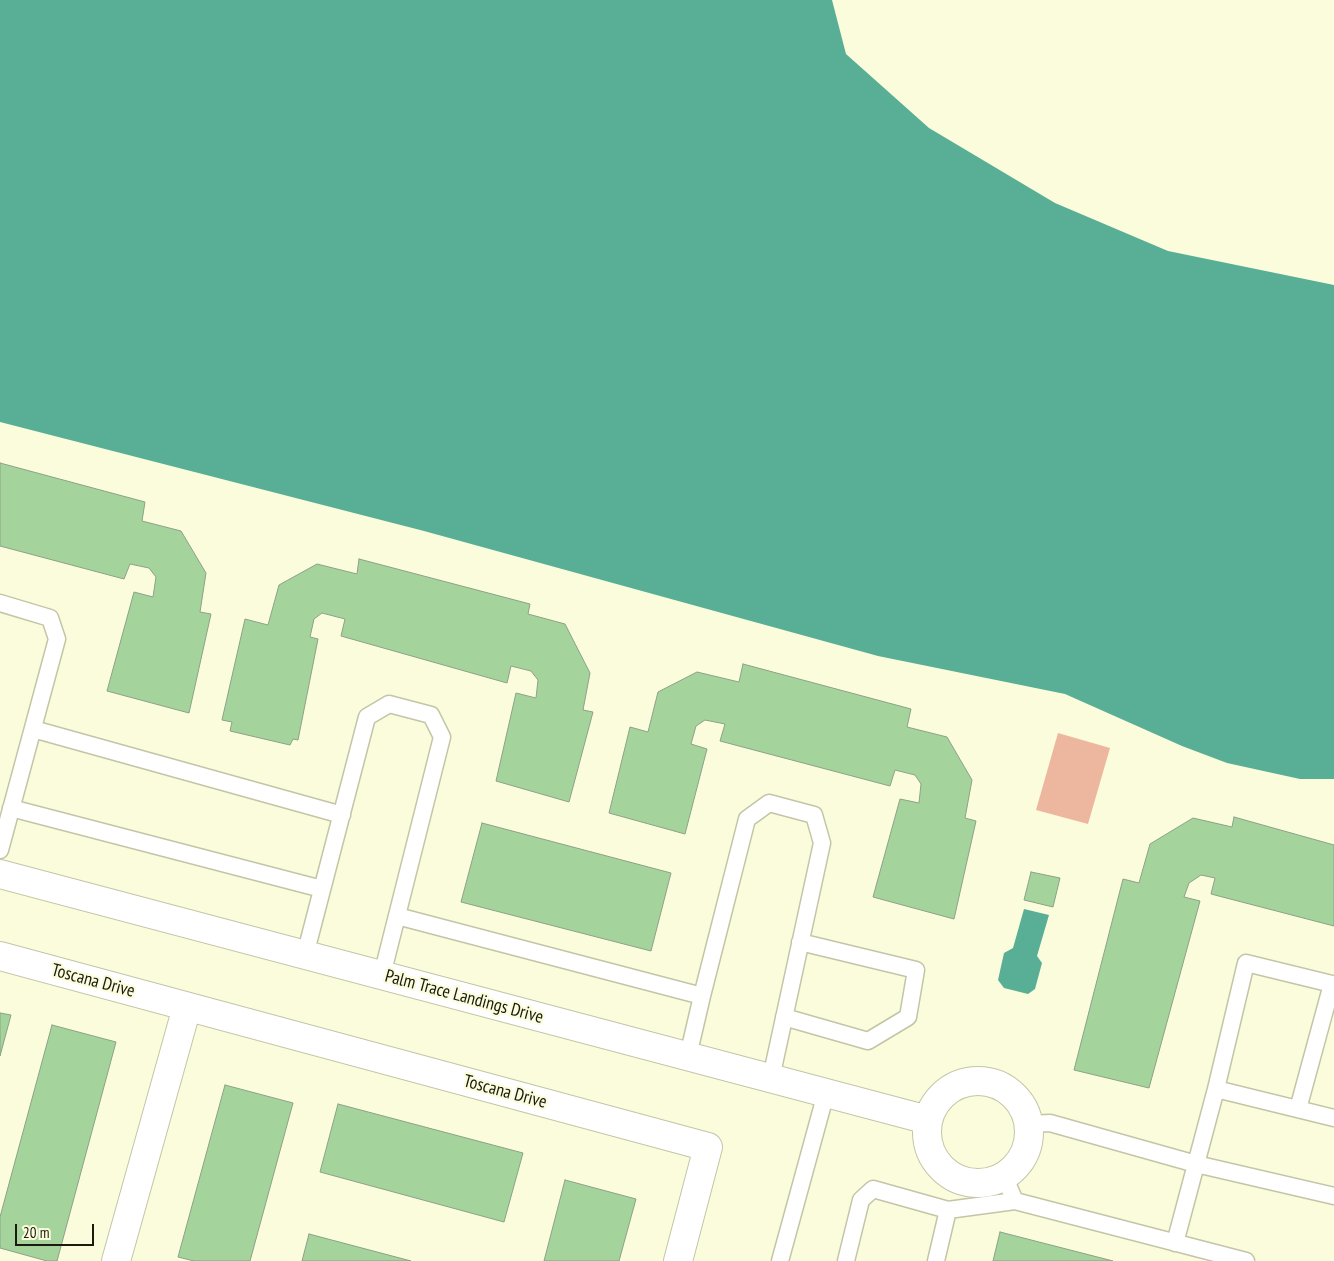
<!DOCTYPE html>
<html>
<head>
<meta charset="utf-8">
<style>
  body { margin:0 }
  #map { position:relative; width:1334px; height:1261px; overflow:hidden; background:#fbfcdc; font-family:"PT Sans Narrow",sans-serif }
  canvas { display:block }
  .scale { position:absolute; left:15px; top:1224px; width:79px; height:22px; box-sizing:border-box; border:2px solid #1a1a0f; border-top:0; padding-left:6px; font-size:15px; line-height:18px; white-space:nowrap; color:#1a1a0f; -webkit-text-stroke:4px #fbfcdc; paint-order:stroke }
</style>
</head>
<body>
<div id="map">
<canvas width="1334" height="1261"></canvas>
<div class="scale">20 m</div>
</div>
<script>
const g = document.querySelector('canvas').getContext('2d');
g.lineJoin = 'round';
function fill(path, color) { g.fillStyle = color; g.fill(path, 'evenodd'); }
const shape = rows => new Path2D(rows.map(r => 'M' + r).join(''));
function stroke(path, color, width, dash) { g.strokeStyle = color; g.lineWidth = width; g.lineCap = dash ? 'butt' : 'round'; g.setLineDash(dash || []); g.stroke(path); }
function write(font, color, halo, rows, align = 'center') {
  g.font = font + ' "PT Sans Narrow",sans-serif'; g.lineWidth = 4.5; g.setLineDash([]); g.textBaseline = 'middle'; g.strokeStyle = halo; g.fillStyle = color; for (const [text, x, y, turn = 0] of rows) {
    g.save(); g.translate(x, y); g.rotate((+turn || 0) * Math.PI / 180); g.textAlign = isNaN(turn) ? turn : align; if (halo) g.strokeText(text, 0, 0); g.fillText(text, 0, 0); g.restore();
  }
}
fill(shape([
  [1058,733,1110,748,1088,824,1036,810]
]), '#edb79f');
fill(shape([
  [0,0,832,0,846,54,929,128,1055,203,1168,251,1334,285,1334,779,1300,779,1227,763,1182,746,1065,694,878,656,424,531,0,422],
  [1024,909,1049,915,1037,956,1042,963,1035,989,1028,994,1004,988,998,980,1004,953,1013,948]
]), '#58af96');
const building = shape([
  [0,463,145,502,142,521,181,531,206,573,200,612,211,614,189,713,107,691,134,592,153,597,156,577,149,568,130,564,124,579,0,546,0,463],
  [359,559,530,604,528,614,565,624,590,673,583,710,593,712,569,802,496,781,516,693,536,698,538,680,531,671,511,666,507,683,341,636,345,619,322,613,314,619,310,637,318,639,298,740,293,739,290,745,230,731,232,722,222,720,245,619,268,625,279,585,317,564,357,574,359,559],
  [743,664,911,709,907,727,947,737,972,780,965,818,976,821,954,919,873,897,900,799,919,803,921,784,915,775,895,770,890,786,720,741,725,724,705,720,696,726,691,744,707,749,685,834,609,813,630,727,648,732,658,692,697,672,739,682,743,664],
  [1234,817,1334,845,1334,926,1211,894,1215,878,1201,875,1189,883,1184,897,1200,901,1149,1088,1074,1070,1123,879,1139,883,1150,844,1193,818,1232,827,1234,817],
  [482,823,671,873,651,951,461,902,482,823],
  [1031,872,1060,878,1053,907,1024,900,1031,872],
  [0,1013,11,1015,0,1056,0,1013],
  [52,1025,116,1042,57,1261,47,1261,0,1248,0,1217,52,1025],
  [225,1085,293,1103,250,1261,194,1261,178,1257,225,1085],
  [338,1104,523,1153,504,1222,320,1172,338,1104],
  [565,1180,636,1199,619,1261,544,1261,565,1180],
  [1000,1232,1113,1261,993,1261,1000,1232],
  [309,1234,411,1261,302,1261,309,1234]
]);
fill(building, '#a4d49b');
stroke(building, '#8ca189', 1);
const service = shape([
  [0,603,50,618,57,639,0,850],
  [33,729,342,815],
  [11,808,322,889],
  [397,916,702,996],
  [305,955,367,717,389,704,431,715,442,737,382,975],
  [784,1017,868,1041,908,1017,916,970,800,942],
  [688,1056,702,996,747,819,769,803,814,815,822,843,771,1078],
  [1216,1089,1334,1118],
  [1029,1124,1050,1123,1196,1164,1334,1196],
  [1004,1176,1015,1201,1246,1261],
  [948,1210,1015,1201],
  [1175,1243,1216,1089,1246,963,1332,984,1298,1109],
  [780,1261,826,1093],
  [846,1261,861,1200,873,1189,948,1210,936,1261]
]);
const minor = shape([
  [0,874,928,1120],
  [0,956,708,1147,678,1261],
  '927 1132a51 51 0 1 1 102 0a51 51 0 1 1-102 0Z',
  [116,1261,187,1007]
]);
stroke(service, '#c4c5a7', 19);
stroke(minor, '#c4c5a7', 30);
stroke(service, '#fff', 16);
stroke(minor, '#fff', 28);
write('18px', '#1a1a0f', '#fbfcdc', [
  ["Toscana Drive",93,981,15],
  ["Palm Trace Landings Drive",464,997,15],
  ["Toscana Drive",505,1092,15]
]);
</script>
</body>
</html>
